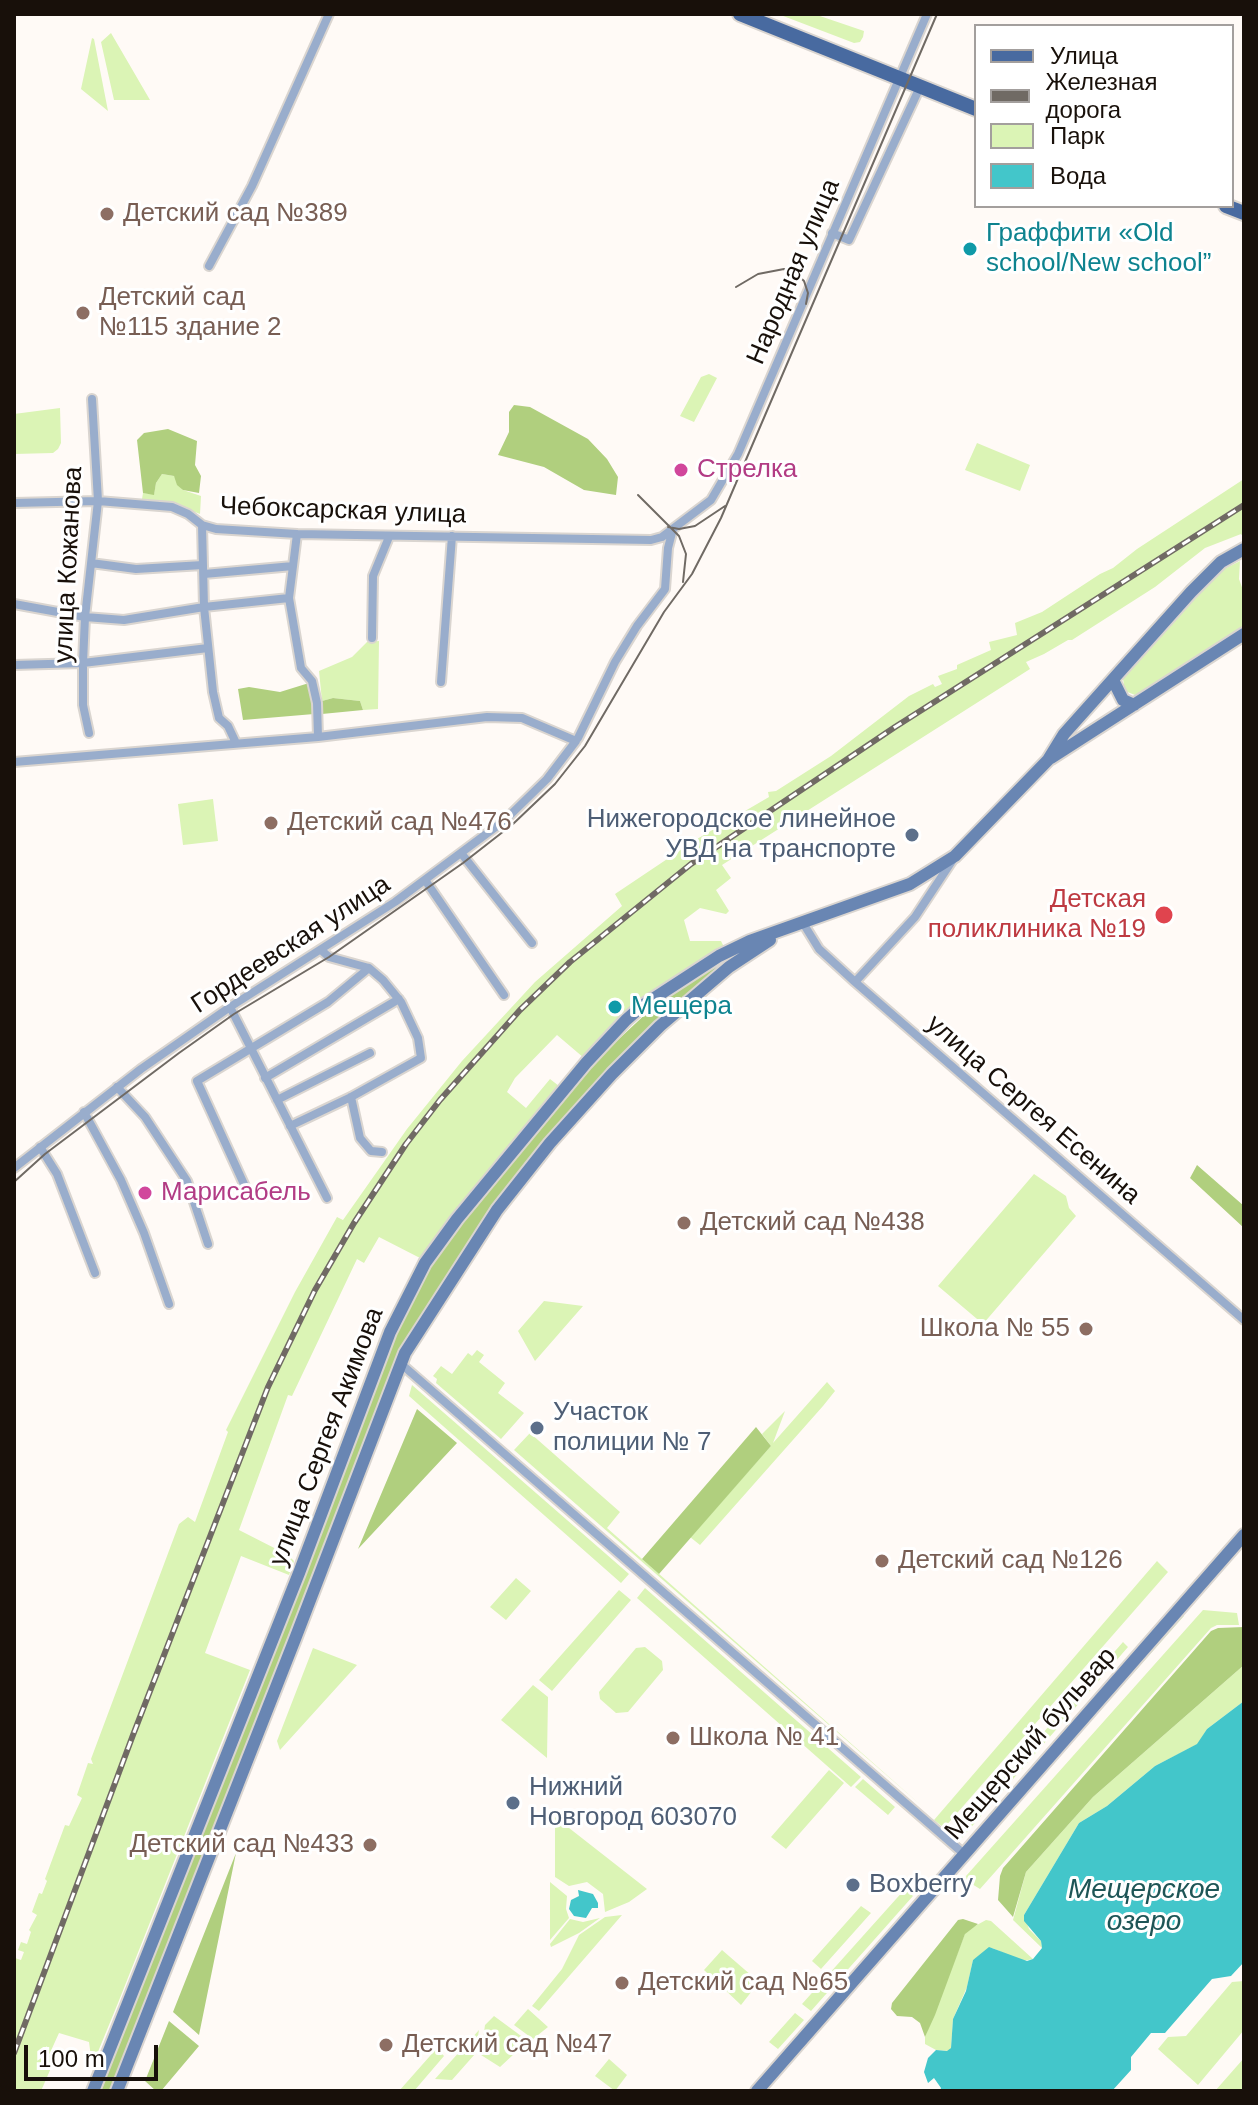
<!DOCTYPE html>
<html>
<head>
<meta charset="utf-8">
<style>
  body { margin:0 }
  #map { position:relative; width:1258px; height:2105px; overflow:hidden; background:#fffaf6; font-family:Arial,sans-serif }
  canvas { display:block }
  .frame { position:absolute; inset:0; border:16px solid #18100a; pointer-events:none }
  .legend { position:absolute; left:974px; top:24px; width:260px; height:184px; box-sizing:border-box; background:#fff; border:2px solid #a39f9d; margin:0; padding:10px 14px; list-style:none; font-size:24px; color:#18100a }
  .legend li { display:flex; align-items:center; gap:16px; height:40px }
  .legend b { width:40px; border:2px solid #a39f9d }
  .scale { position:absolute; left:24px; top:2045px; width:134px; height:36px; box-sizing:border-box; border:4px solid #18100a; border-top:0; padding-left:10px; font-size:24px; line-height:28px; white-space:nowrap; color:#18100a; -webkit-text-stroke:6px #fff; paint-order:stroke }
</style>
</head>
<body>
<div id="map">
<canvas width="1258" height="2105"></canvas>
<div class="frame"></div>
<ul class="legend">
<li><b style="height:10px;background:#486aa0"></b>Улица</li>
<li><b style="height:10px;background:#706a64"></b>Железная дорога</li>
<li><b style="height:22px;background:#dbf4b5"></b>Парк</li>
<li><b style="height:22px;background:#43c6ca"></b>Вода</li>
</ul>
<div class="scale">100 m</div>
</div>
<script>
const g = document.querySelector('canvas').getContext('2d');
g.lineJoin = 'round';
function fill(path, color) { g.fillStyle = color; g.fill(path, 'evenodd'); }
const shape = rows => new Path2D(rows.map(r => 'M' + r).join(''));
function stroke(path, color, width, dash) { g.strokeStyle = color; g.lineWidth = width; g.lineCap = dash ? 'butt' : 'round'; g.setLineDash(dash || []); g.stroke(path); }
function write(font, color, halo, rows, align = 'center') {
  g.font = font + ' Arial,sans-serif'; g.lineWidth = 6; g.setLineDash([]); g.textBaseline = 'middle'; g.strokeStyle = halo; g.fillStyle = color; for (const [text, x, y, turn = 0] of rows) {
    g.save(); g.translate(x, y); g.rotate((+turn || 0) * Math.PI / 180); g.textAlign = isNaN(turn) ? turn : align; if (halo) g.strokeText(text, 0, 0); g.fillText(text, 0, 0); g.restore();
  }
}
fill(shape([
  [778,14,814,14,864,31,863,37,860,42,854,43],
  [111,33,150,100,114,100,101,42],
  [92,38,94,39,108,111,81,89],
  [709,374,717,378,694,422,680,416,701,377],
  [60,408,61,443,58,449,53,453,14,454,14,414],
  [977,443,1030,465,1020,491,965,470],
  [162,474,174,476,183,490,201,496,200,514,169,502,142,499,143,493,154,494,156,483],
  [1244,479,1244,538,1241,534,1205,548,1155,587,1072,640,1068,640,1044,654,1026,662,1030,669,722,865,731,878,716,890,729,911,726,914,700,908,684,920,690,941,721,941,724,947,640,998,584,1058,557,1035,515,1078,507,1092,526,1108,550,1079,559,1086,420,1258,379,1237,364,1263,357,1259,292,1396,288,1395,239,1530,288,1555,294,1561,289,1575,241,1556,205,1653,250,1670,118,2003,95,2059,91,2057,89,2042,59,2033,49,2055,54,2061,41,2091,14,2091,14,1962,15,1958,21,1960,24,1952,18,1950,21,1942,27,1944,31,1932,29,1930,37,1915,32,1912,39,1893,42,1894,47,1881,45,1879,65,1825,69,1826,82,1798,77,1795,88,1763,93,1764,91,1759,179,1524,188,1517,195,1522,228,1432,226,1430,295,1292,337,1217,343,1220,407,1129,462,1061,535,982,622,906,615,894,697,839,769,797,768,792,776,791,831,756,909,696,933,684,935,687,942,684,938,676,957,669,957,665,991,650,989,642,1017,635,1015,623,1042,612,1100,574,1113,568,1137,549],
  [1240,561,1239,579,1244,593,1244,626,1146,691,1135,695,1125,691,1123,679,1220,571],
  [379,641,378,709,363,710,360,701,333,698,322,701,319,671,352,657,367,642],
  [213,799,218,841,183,845,178,804],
  [1034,1174,1066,1196,1069,1208,1076,1216,983,1324,938,1286],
  [544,1301,583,1306,535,1361,518,1331],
  [477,1350,484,1355,479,1362,505,1383,498,1393,524,1413,501,1439,436,1383,437,1379,433,1376,441,1366,452,1374,468,1353,472,1356],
  [827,1382,835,1391,823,1406,700,1545,690,1537,771,1446,762,1434,785,1411,773,1443],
  [412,1385,629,1574,621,1583,409,1396],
  [530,1433,620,1512,607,1528,923,1807,514,1450],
  [1157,1561,1168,1572,944,1828,934,1820],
  [516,1578,531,1591,506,1620,490,1607],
  [645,1588,861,1777,851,1787,637,1598],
  [619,1590,631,1600,552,1691,539,1680],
  [1203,1610,1237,1613,1239,1625,1217,1625,1211,1628,980,1889,967,1881,966,1876],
  [1183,1614,1184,1616,955,1874],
  [1123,1642,1128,1647,960,1840,954,1834],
  [645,1647,662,1661,663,1670,628,1712,616,1713,600,1699,599,1692,636,1648],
  [313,1648,357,1665,280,1750,277,1741],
  [1244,1665,1244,1701,1207,1729,1198,1744,1155,1766,1107,1806,1079,1823,1024,1915,1029,1929,1041,1941,1042,1948,1013,1920,1026,1872,1093,1797],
  [533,1685,548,1697,547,1758,501,1720],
  [829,1770,844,1783,786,1849,771,1837],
  [863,1779,895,1807,888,1815,855,1787],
  [555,1817,647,1889,629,1902,605,1912,603,1894,587,1882,569,1886,555,1877],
  [550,1882,567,1896,566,1909,569,1918,550,1940],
  [905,1889,913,1896,811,2011,802,2004],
  [861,1906,871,1913,821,1969,812,1961],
  [622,1915,539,2011,532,2006,562,1969,579,1935,605,1917],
  [600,1918,579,1933,551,1947,550,1944,570,1919,583,1922],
  [986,1920,991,1921,1033,1959,1023,1961,992,1948,973,1960,967,1987,953,2019,951,2048,949,2051,936,2050,925,2044,925,2037,966,1931],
  [722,1950,759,1982,741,2005,704,1970],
  [1244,1981,1244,2030,1198,2085,1158,2049,1168,2037,1186,2036,1232,1982],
  [528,2009,548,2027,533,2039,514,2025],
  [795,2013,804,2020,778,2049,769,2042],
  [494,2016,528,2041,500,2067,481,2055,485,2025],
  [479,2030,475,2054,452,2080,435,2079],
  [437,2048,444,2056,414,2091,399,2091],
  [1244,2058,1244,2091,1215,2091],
  [609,2059,627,2075,615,2091,595,2076]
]), '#dbf4b5');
fill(shape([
  [514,405,530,407,588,439,607,459,618,477,616,495,584,490,544,467,498,455,509,432,509,412],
  [168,429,197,441,195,465,201,476,199,493,183,490,177,485,174,476,162,474,156,483,154,495,143,493,137,440,144,433],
  [309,683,314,714,243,720,238,689,249,687,280,692],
  [333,698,360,701,363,710,322,714,322,701],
  [722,959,726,966,506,1190,468,1243,399,1352,111,2091,101,2091,254,1701,389,1346,425,1272,457,1226,591,1065,651,1009],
  [1197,1165,1244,1206,1244,1228,1190,1178],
  [417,1409,457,1443,358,1549],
  [756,1427,771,1446,659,1574,642,1559],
  [1244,1627,1244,1665,1093,1797,1026,1872,1013,1917,998,1900,1000,1876,1003,1868,1211,1631,1218,1628],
  [236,1853,199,2035,173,2012],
  [963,1919,978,1924,965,1934,935,2015,925,2037,920,2023,912,2017,897,2016,891,2009,892,2003,958,1920],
  [169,2021,199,2046,161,2091,156,2091,145,2081]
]), '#b0cf7e');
fill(shape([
  [1244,1701,1244,1962,1231,1976,1212,1979,1165,2033,1151,2033,1131,2057,1131,2070,1112,2091,940,2091,941,2088,934,2078,928,2083,924,2072,928,2058,936,2050,947,2051,951,2048,953,2019,966,1991,973,1960,989,1947,1027,1961,1033,1959,1042,1948,1041,1941,1024,1921,1024,1915,1079,1823,1107,1806,1155,1766,1197,1744,1207,1729],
  [578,1890,593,1894,598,1903,598,1908,592,1908,586,1918,574,1916,569,1909,571,1900,579,1896]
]), '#43c6ca');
const street = shape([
  [832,233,849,240,920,87],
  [209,266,252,186,329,14],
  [14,503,98,501,172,507,188,514,202,525,216,529,297,534,651,540,662,537,711,500,738,454,927,14],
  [202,525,204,607,213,692,219,718,228,726,236,743],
  [297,534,289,598,301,668,312,681,317,703,318,737],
  [91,563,136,569,203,565],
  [204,574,293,566],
  [14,604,85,617,124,620,204,607,289,598],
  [372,638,373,576,389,537],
  [14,665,83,663,208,648],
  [441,682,452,536],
  [89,733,83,705,83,663,85,617,98,501,92,399],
  [578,738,615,662,637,626,665,589,668,548,673,529],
  [14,762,318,737,487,717,522,718,576,741,547,779,505,820,395,902,230,1007,141,1069,14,1168],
  [461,853,532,943],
  [425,880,504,995],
  [803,923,819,949,855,982,1244,1320],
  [855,982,915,917,952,861],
  [230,1007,327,1198],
  [265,1078,399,999],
  [117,1087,145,1117,187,1181,208,1244],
  [351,1097,360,1138,371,1151,382,1152],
  [277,1100,370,1053],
  [84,1112,121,1180,144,1233,169,1304],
  [290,1126,351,1097,421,1058,418,1038,401,1002,383,980,369,968,329,957,321,950],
  [40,1147,57,1174,95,1273],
  [248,1193,197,1081,328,1002,369,968],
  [400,1363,964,1854]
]);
const secondary = shape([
  [1113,680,1123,700,1134,705],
  [1051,758,1244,634],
  [93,2091,299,1573,390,1332,425,1263,457,1219,586,1063,626,1020,642,1006,719,956,750,941,910,884,955,856,1048,760,1064,734,1191,592,1221,562,1244,549],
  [117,2091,295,1639,405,1353,497,1210,550,1143,612,1074,660,1026,729,967,770,940],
  [757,2091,1244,1535]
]);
const primary = shape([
  [740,14,976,109],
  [1226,206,1244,213]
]);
stroke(street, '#dad5d0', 12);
stroke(secondary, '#dad5d0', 16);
stroke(primary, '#dad5d0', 18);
stroke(street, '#99adcc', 8);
stroke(secondary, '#6986b3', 12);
stroke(primary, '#486aa0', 14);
stroke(shape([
  [736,287,758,274,784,269,793,271,804,281,808,293,806,304],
  [638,495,679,536,686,554,683,582],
  [668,527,679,529,695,526,725,506],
  [14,1182,45,1154,179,1053,234,1014,329,957,463,863,513,824,555,784,585,746,664,612,692,574,721,518,937,14]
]), '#706a64', 2);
const rail = shape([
  [14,2053,133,1735,268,1387,315,1290,354,1223,406,1144,440,1100,520,1010,570,962,691,864,895,727,1244,505]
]);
stroke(rail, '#706a64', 6);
stroke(rail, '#fff', 3, [9]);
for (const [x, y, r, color] of [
  [107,214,8,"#8d6e63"],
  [970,249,8,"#0f9aa8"],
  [83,313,8,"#8d6e63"],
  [681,470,8,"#d1479c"],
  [271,823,8,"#8d6e63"],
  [912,835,8,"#5c6f8a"],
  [1164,915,10,"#e0444e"],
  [615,1007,8,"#0f9aa8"],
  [145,1193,8,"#d1479c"],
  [684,1223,8,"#8d6e63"],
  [1086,1329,8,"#8d6e63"],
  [537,1428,8,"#5c6f8a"],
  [882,1561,8,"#8d6e63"],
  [673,1738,8,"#8d6e63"],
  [513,1803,8,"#5c6f8a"],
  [370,1845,8,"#8d6e63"],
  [853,1885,8,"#5c6f8a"],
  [622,1983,8,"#8d6e63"],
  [386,2045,8,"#8d6e63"]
]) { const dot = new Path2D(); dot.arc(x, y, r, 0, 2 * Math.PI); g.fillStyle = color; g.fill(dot); stroke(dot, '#fff', 3); }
write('26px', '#785e54', '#fff', [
  ["Детский сад №389",123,214],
  ["Детский сад",99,298],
  ["№115 здание 2",99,328],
  ["Детский сад №476",287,823],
  ["Детский сад №438",700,1223],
  ["Школа № 55",1070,1329,"right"],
  ["Детский сад №126",898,1561],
  ["Школа № 41",689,1738],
  ["Детский сад №433",354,1845,"right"],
  ["Детский сад №65",638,1983],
  ["Детский сад №47",402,2045]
], 'left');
write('26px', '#0d838f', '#fff', [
  ["Граффити «Old",986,234],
  ["school/New school”",986,264],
  ["Мещера",631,1007]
], 'left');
write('26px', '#18100a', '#fff', [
  ["Народная улица",794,272,-67],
  ["Чебоксарская улица",343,511,2],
  ["улица Кожанова",69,565,-87],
  ["Гордеевская улица",291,945,-33],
  ["улица Сергея Есенина",1033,1110,41],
  ["улица Сергея Акимова",327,1437,-69],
  ["Мещерский бульвар",1031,1744,-49]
]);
write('26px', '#b23c85', '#fff', [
  ["Стрелка",697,470],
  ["Марисабель",161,1193]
], 'left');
write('26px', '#4e5e75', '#fff', [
  ["Нижегородское линейное",896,820,"right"],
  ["УВД на транспорте",896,850,"right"],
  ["Участок",553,1413],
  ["полиции № 7",553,1443],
  ["Нижний",529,1788],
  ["Новгород 603070",529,1818],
  ["Boxberry",869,1885]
], 'left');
write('26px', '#be3a42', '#fff', [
  ["Детская",1146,900],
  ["поликлиника №19",1146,930]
], 'right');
write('italic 28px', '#1e5556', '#fff', [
  ["Мещерское",1144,1890],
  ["озеро",1144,1922]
]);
</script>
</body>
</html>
